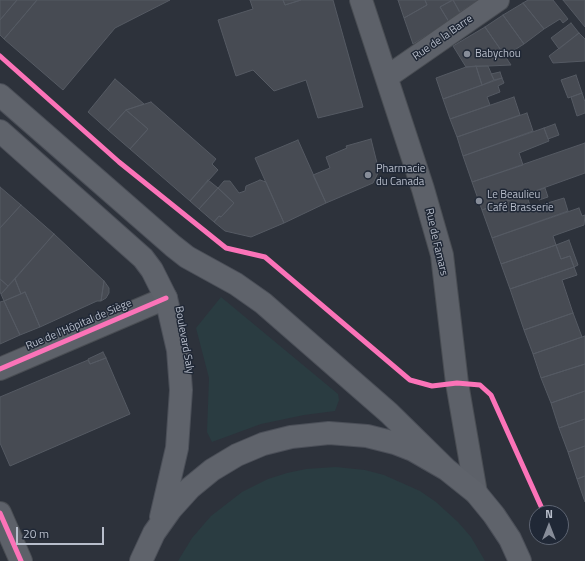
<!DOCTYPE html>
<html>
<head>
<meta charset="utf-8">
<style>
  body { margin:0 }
  #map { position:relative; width:585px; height:561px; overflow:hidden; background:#2d323b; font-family:"Titillium Web",sans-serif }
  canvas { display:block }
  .north { position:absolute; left:529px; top:505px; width:40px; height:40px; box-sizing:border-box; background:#202836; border:1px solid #5d6472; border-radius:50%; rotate:0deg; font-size:11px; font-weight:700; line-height:16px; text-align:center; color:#b8becb }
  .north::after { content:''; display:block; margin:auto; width:14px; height:18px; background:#878d99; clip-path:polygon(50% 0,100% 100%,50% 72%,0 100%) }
  .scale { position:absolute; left:16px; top:527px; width:88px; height:18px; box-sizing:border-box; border:2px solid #b8becb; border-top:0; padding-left:5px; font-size:12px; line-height:14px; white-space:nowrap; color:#b8becb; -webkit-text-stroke:3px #202836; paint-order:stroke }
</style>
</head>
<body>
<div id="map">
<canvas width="585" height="561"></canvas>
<div class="north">N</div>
<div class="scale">20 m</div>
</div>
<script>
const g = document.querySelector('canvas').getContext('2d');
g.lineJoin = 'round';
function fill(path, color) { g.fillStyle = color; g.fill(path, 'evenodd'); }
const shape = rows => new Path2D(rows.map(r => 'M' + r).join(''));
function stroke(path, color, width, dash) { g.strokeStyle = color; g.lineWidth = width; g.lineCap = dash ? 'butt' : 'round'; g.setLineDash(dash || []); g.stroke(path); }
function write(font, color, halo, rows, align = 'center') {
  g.font = font + ' "Titillium Web",sans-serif'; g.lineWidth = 3; g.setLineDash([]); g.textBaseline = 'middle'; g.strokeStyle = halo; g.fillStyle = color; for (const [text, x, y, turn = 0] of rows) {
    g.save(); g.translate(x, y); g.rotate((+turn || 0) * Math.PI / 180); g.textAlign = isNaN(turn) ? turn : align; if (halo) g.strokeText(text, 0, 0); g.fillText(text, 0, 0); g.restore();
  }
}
fill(shape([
  [221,297,338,394,339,400,335,411,304,415,261,424,212,442,207,432,209,378,196,328],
  [336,467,365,470,384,475,420,491,436,502,458,522,471,537,485,561,178,561,192,538,211,516,242,492,268,479,287,473,306,469]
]), '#2a3c41');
const building = shape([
  [0,0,17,0,0,20,0,0],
  [17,0,37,0,4,39,0,35,0,20,17,0],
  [37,0,170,0,115,28,63,90,4,39,37,0],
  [250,0,283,0,285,5,301,0,333,0,363,107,318,118,306,80,274,91,253,70,236,76,218,20,253,9,250,0],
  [283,0,301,0,285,5,283,0],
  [398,0,425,0,427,5,404,18,398,0],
  [425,0,452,0,440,7,449,22,413,44,404,18,427,5,425,0],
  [453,0,479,0,460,12,453,0],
  [453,0,461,15,449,22,440,7,453,0],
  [528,0,553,0,568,19,563,23,560,19,544,29,523,3,528,0],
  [563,0,585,0,585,27,563,0],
  [523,3,544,29,524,44,503,15,523,3],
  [503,15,524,44,505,56,485,27,503,15],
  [571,23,579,33,559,49,551,38,571,23],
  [485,27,505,56,511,65,466,67,453,46,485,27],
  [579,33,585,39,585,61,553,63,549,56,579,33],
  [476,66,488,66,494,80,482,85,476,66],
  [476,66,482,85,443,99,436,78,466,67,476,66],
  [500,72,502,78,494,80,491,74,500,72],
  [576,75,582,93,568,98,561,80,576,75],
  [502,78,504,83,498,86,500,92,487,97,490,105,450,119,443,99,502,78],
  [115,79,144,104,126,110,108,130,88,112,115,79],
  [582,93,585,102,585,113,577,116,571,97,582,93],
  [514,97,520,115,457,137,450,119,514,97],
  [151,102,216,159,212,164,218,170,190,201,130,149,148,129,126,110,151,102],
  [126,110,148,129,130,149,108,130,126,110],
  [527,113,533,131,463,156,457,137,527,113],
  [555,124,559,135,548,139,544,128,555,124],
  [544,128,549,141,519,153,523,165,472,182,463,156,544,128],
  [371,139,379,171,373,183,326,203,313,175,330,168,326,157,347,148,346,146,371,139],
  [298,140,326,203,284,223,255,158,298,140],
  [585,143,585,173,482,210,472,182,585,143],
  [208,180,218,188,199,209,190,201,208,180],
  [260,180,266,182,284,223,251,237,225,231,214,222,219,216,221,217,234,203,218,188,224,181,230,181,239,193,245,191,246,186,260,180],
  [0,187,21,205,0,228,0,187],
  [218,188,234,203,221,217,219,216,214,222,199,209,218,188],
  [545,188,548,197,539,200,536,191,545,188],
  [526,194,531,208,564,198,568,211,492,238,482,210,526,194],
  [21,205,54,234,8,286,0,279,0,228,21,205],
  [579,208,582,216,585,215,584,225,553,236,556,245,501,264,492,238,579,208],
  [54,234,104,281,101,301,97,301,40,327,25,292,21,294,15,279,54,234],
  [569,240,578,265,574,267,570,256,561,259,556,245,569,240],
  [556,245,561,259,570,256,574,267,510,289,501,264,556,245],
  [574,267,577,275,562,280,573,313,524,330,510,289,574,267],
  [0,279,8,286,1,294,0,292,0,279],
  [15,279,21,294,4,301,1,294,15,279],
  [104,281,109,288,109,293,106,298,101,301,104,281],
  [25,292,40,327,20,335,4,301,25,292],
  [4,301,20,335,0,344,0,302,4,301],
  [573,313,582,337,533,354,524,330,573,313],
  [585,336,585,364,541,378,533,354,585,336],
  [103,352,106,358,90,364,88,359,103,352],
  [106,358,130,414,10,466,0,443,0,397,88,360,90,364,106,358],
  [585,364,585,391,551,403,541,378,585,364],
  [585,391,585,419,559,428,551,403,585,391],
  [585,419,585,446,568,452,559,428,585,419],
  [585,446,585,476,577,479,568,452,585,446],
  [585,476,585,502,577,479,585,476]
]);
fill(building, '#474b53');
stroke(building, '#555a63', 1);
const minor = shape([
  [361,0,423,189,442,255,457,383,476,493],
  [387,77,498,0],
  [0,369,166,298],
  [0,513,21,561]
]);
const major = shape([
  [0,95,173,246,187,257,236,284,263,303,389,413,446,469],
  [0,131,143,258,152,270,166,298,178,350,181,390,177,448,161,517],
  [141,561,154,533,171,509,190,488,212,470,237,455,263,444,291,437,329,433,367,436,395,443,413,450,446,469,476,493,494,515,510,539,520,561]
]);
stroke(minor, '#494d53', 24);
stroke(major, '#4b4f58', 24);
stroke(minor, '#5d6169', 22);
stroke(major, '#5f636b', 22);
stroke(shape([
  [0,56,119,162,226,248,265,257,410,380,432,386,457,383,480,385,491,395,544,513],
  [0,369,166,298],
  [0,513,21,561]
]), '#fb73b8', 5);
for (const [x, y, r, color] of [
  [467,54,4,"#878d99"],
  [368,175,4,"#878d99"],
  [479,201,4,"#878d99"]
]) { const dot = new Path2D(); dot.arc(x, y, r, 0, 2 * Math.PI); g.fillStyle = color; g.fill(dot); stroke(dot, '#202836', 1.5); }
write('11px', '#b8becb', '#202836', [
  ["Rue de la Barre",443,38,-35],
  ["Rue de Famars",436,242,77],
  ["Rue de l'Hôpital de Siège",79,325,-23],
  ["Boulevard Saly",184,340,80]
]);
write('11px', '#b8becb', '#202836', [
  ["Babychou",475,54],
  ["Pharmacie",376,169],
  ["du Canada",376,182],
  ["Le Beaulieu",487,195],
  ["Café Brasserie",487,208]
], 'left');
</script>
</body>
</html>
